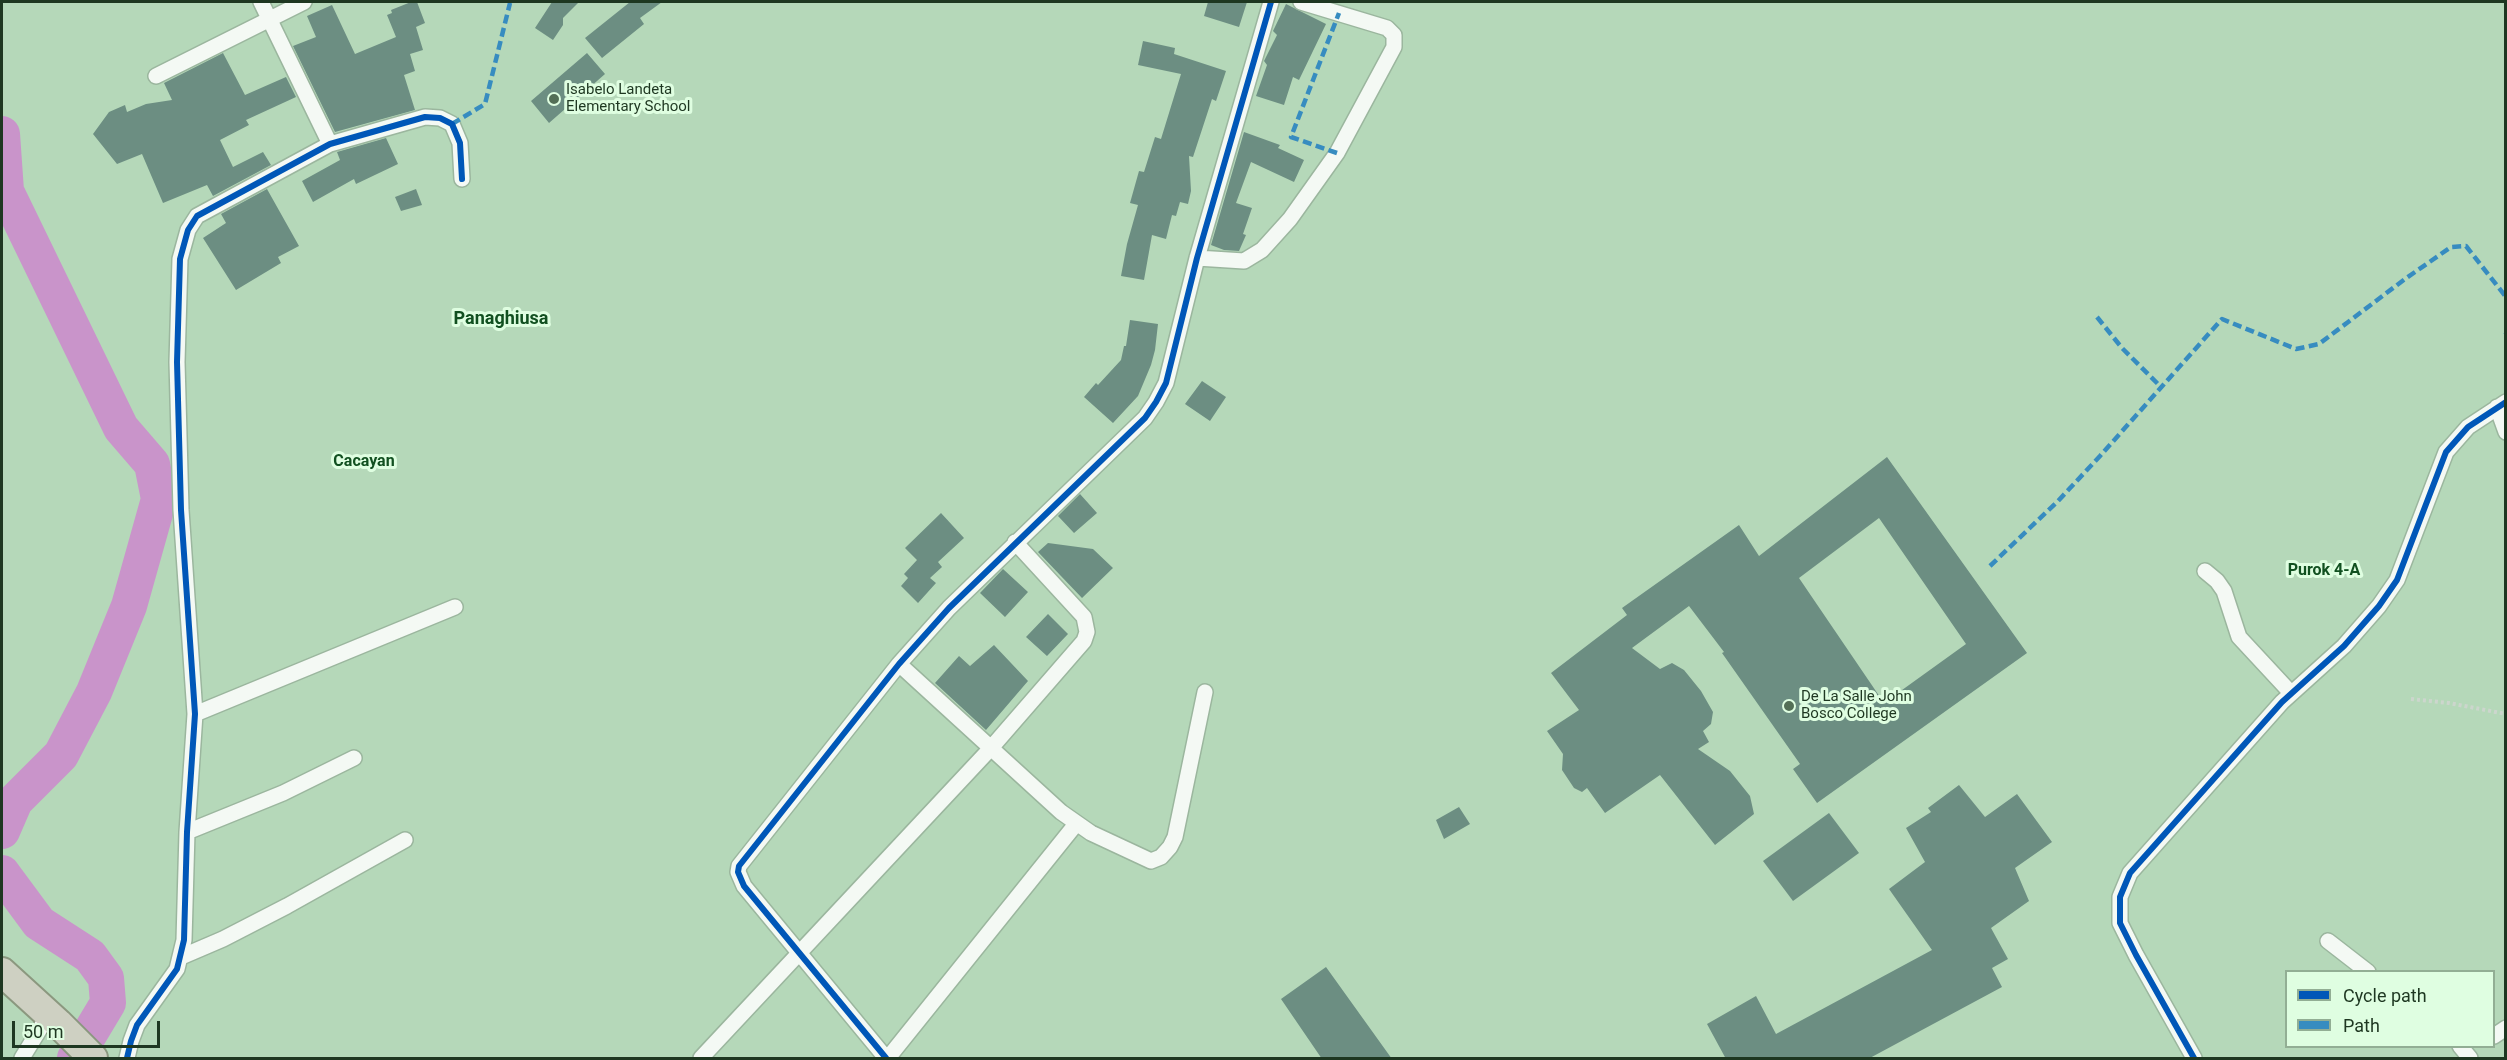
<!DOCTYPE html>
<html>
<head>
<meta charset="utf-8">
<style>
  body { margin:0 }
  #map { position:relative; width:2507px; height:1060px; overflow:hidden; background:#b5d8b9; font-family:Roboto,sans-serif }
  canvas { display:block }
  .frame { position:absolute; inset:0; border:3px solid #1e3721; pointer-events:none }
  .legend { position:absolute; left:2285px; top:970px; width:210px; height:78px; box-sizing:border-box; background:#dffee1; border:2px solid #92ae94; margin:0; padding:8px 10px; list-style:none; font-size:18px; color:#1e3721 }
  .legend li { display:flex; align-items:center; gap:12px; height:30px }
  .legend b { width:30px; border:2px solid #92ae94 }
  .scale { position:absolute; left:12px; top:1021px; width:148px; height:27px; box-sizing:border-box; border:3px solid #1e3721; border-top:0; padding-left:8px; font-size:18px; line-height:21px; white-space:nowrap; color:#1e3721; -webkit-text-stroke:4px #dffee1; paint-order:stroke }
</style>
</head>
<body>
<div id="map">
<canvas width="2507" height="1060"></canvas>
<div class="frame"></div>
<ul class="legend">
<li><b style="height:8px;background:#0057b8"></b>Cycle path</li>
<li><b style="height:8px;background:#378cc0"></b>Path</li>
</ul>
<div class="scale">50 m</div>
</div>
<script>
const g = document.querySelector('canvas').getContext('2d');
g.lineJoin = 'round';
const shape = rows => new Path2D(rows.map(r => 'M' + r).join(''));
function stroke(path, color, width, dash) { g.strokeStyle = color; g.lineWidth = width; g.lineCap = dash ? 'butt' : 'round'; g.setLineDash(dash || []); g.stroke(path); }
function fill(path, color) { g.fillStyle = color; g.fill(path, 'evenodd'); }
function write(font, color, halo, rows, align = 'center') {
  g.font = font + ' Roboto,sans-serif'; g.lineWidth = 6; g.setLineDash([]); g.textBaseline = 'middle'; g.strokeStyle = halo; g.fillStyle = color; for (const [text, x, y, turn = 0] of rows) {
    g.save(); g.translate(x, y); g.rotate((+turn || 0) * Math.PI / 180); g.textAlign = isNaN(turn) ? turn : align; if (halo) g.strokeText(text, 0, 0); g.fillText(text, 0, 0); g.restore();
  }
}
stroke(shape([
  [2,134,6,191,121,428,152,464,159,499,129,606,94,692,61,755,15,801,2,831],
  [2,873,39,923,90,956,106,978,108,1003,75,1058]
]), '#c994ca', 36);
fill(shape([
  [411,2,417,2,425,23,416,27,423,50,410,54,415,71,404,75,415,110,335,132,293,46,316,37,307,16,332,5,355,54,396,37,387,15,392,13,391,10],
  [552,2,579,2,563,18,563,25,553,40,535,28],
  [630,2,662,2,640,18,644,24,602,58,585,38],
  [1208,2,1247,2,1239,27,1204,16],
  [1286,4,1326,24,1299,80,1293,77,1284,105,1256,96,1267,65,1264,61,1277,35,1273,31],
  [1143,41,1175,48,1174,54,1226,71,1216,101,1212,99,1193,157,1189,156,1191,191,1188,204,1180,202,1176,216,1172,215,1166,239,1152,235,1144,280,1121,276,1127,244,1138,205,1130,203,1139,171,1144,172,1155,137,1161,139,1181,74,1138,65],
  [223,53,245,95,286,77,296,97,246,120,249,125,220,140,233,167,263,152,271,165,213,196,207,185,163,203,142,154,117,164,93,134,109,112,125,105,127,112,146,104,172,100,164,83],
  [587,53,605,74,549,123,531,101],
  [1244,132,1280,145,1278,148,1304,160,1294,182,1251,162,1236,203,1252,208,1243,234,1246,235,1239,251,1224,250,1211,245],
  [386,138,398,164,356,184,354,179,313,202,302,181,340,160,337,152],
  [267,189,299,246,278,257,281,263,236,290,203,238,226,223,221,214],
  [416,189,422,205,401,211,395,197],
  [1130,320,1158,324,1155,350,1151,365,1138,396,1113,423,1084,397,1096,383,1098,385,1121,360,1124,346,1126,346],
  [1202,381,1226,397,1210,421,1185,404],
  [1887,457,2027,653,1817,803,1793,769,1800,764,1722,653,1724,652,1689,606,1632,648,1660,669,1672,663,1684,670,1701,691,1713,712,1711,724,1703,731,1709,742,1698,749,1730,771,1750,796,1754,814,1715,845,1660,775,1605,813,1587,788,1582,792,1574,788,1562,770,1563,754,1547,731,1579,710,1551,673,1627,615,1622,608,1739,525,1759,556],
  [1879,518,1966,644,1884,703,1799,578],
  [1080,494,1097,513,1074,533,1058,516],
  [941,513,964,538,938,562,942,567,930,578,936,583,918,603,901,586,908,578,904,574,917,560,905,548],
  [1048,543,1093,549,1113,568,1082,598,1038,552],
  [1003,569,1028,592,1005,617,980,593],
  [1048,614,1068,634,1047,656,1026,637],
  [994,645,1028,681,986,730,935,683,959,656,970,666],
  [1959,785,1985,817,2017,794,2052,842,2015,868,2029,901,1991,928,2008,959,1992,968,2002,987,1868,1059,1726,1059,1707,1024,1756,996,1776,1034,1932,950,1889,889,1925,862,1906,828,1931,812,1928,808],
  [1459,807,1470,824,1444,839,1436,820],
  [1829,813,1859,853,1793,901,1763,861],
  [1326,967,1392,1059,1322,1059,1281,999]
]), '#6c8e82');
const street = shape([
  [261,2,330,144],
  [156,76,304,2],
  [1197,258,1244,261,1262,250,1290,219,1337,153,1394,47,1394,35,1387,28,1301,2],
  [2497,407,2506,432],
  [2205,571,2217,581,2224,591,2239,637,2291,693],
  [899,664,1061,812,1091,833,1151,861,1161,857,1170,847,1175,837,1205,692],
  [195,714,455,607],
  [187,832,283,793,354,758],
  [2328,941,2368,972],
  [181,957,223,939,287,906,405,840],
  [2494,1036,2506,1028],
  [2460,1046,2470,1058],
  [22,1058,49,1014],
  [127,1058,131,1041,137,1025,177,969,184,940,187,832,195,714,181,510,177,362,180,259,188,230,197,216,330,144,425,117,440,118,452,124,460,143,462,179],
  [701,1058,991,748,1084,641,1087,632,1084,617,1015,542],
  [886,1058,744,886,738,872,739,866,899,664,949,608,1145,418,1156,402,1166,383,1197,258,1271,2],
  [888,1058,1076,824],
  [2194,1058,2136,955,2120,923,2120,897,2130,873,2282,702,2344,646,2379,606,2397,580,2446,452,2468,427,2506,402]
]);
const highway = shape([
  [2,972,58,1023,93,1058]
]);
stroke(street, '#9bb69e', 18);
stroke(highway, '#8b987f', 32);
stroke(shape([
  [2411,699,2449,703,2506,714]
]), '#ccd6cd', 4, [3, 3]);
stroke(street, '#f4f9f4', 15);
stroke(highway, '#ced0c2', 28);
stroke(shape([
  [452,124,485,104,510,3,513,2],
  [1337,153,1291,137,1339,13],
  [2097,317,2122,348,2162,388],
  [2506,333,2506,334],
  [1990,566,2058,501,2100,456,2222,319,2296,349,2319,344,2405,279,2451,247,2466,246,2506,297]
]), '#378cc0', 4.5, [9, 4.5]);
stroke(shape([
  [127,1058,131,1041,137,1025,177,969,184,940,187,832,195,714,181,510,177,362,180,259,188,230,197,216,330,144,425,117,440,118,452,124,460,143,462,179],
  [886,1058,744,886,738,872,739,866,899,664,949,608,1145,418,1156,402,1166,383,1197,258,1271,2],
  [2194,1058,2136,955,2120,923,2120,897,2130,873,2282,702,2344,646,2379,606,2397,580,2446,452,2468,427,2506,402]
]), '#0057b8', 6);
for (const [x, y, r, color] of [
  [554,99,6,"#536f56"],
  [1789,706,6,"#536f56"]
]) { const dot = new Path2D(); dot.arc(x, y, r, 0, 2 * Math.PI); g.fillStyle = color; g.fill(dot); stroke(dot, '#dffee1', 2); }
write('15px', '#1e3721', '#dffee1', [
  ["Isabelo Landeta",566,90],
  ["Elementary School",566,107],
  ["De La Salle John",1801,697],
  ["Bosco College",1801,714]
], 'left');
write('bold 16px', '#115020', '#dffee1', [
  ["Cacayan",364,462],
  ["Purok 4-A",2324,571]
]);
write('bold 18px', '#115020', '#dffee1', [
  ["Panaghiusa",501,319]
]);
</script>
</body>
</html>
